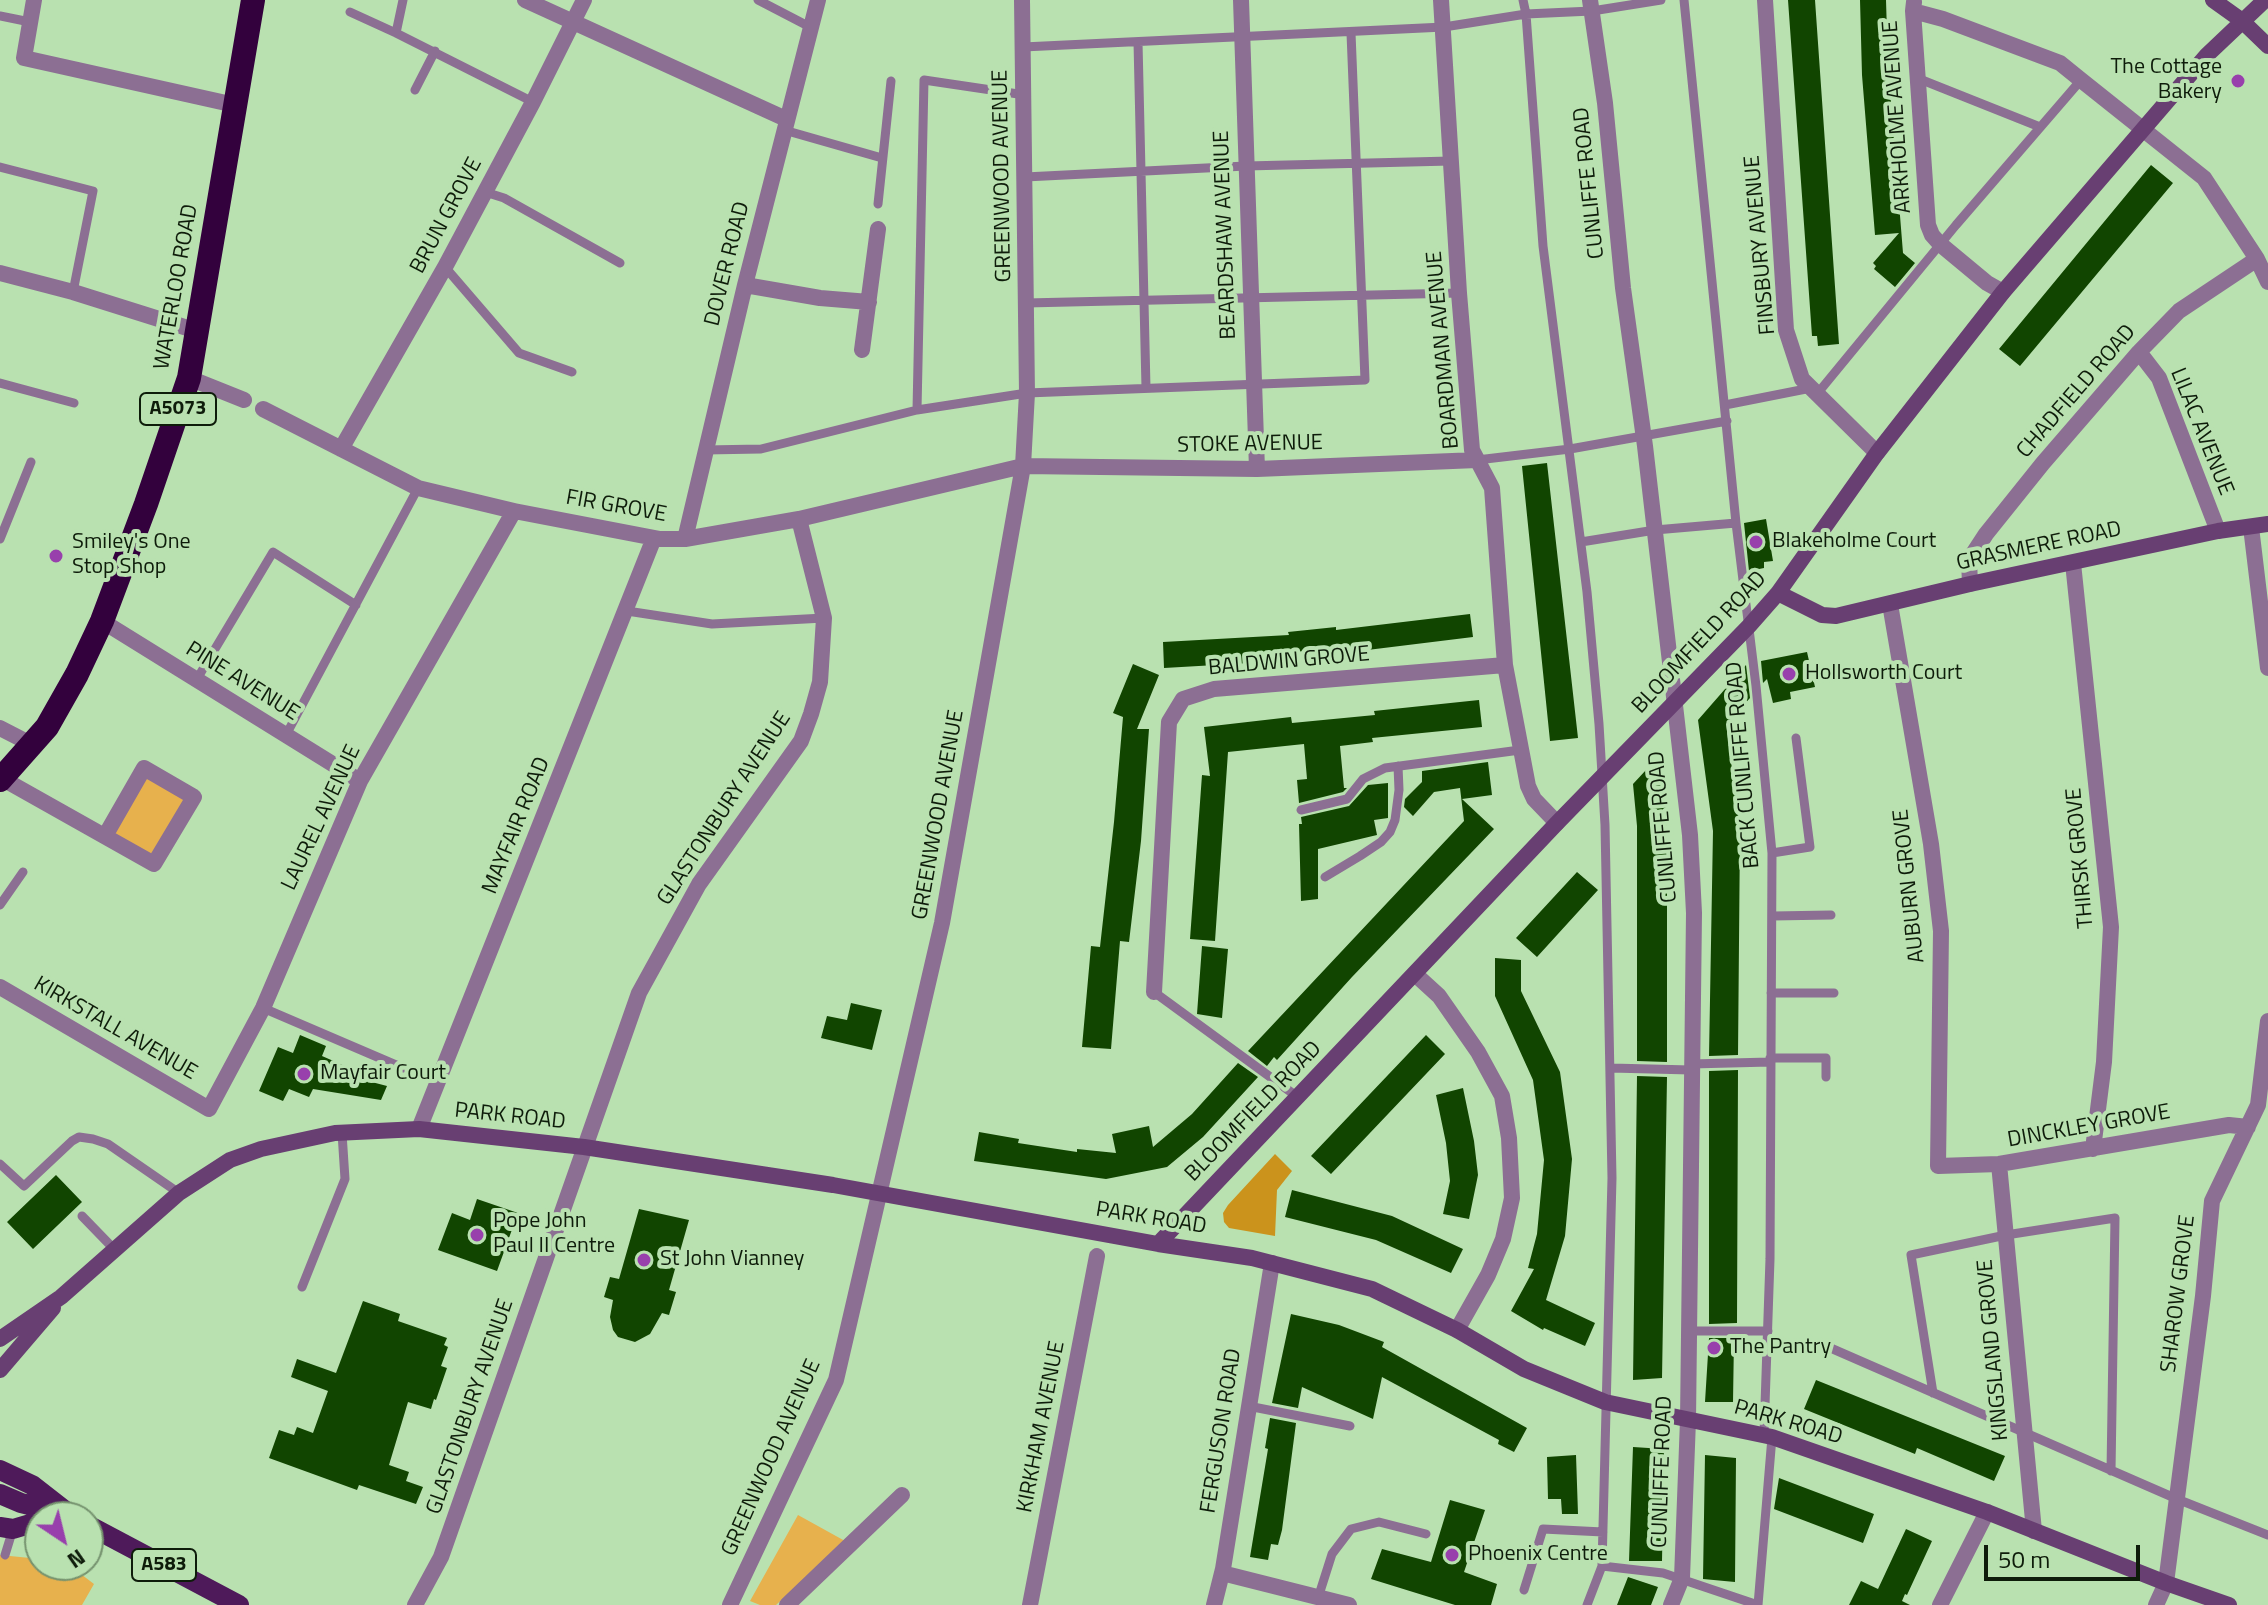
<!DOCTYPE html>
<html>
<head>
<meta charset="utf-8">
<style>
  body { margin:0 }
  #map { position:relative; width:2268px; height:1605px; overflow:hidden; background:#b9e1b0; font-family:"Titillium Web",sans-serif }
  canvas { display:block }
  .north { position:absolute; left:24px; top:1501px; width:80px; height:80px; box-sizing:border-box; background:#b9e1b0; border:2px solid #75926e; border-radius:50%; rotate:145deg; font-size:22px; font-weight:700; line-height:32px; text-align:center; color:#0e1c0a }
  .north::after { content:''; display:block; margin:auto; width:28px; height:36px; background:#9840ac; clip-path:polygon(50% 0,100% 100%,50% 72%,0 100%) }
  .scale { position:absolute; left:1984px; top:1545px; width:156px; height:36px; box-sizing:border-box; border:4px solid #0e1c0a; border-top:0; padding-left:10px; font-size:24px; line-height:28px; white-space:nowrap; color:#0e1c0a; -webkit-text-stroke:6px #b9e1b0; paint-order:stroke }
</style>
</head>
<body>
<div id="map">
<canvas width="2268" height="1605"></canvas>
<div class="north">N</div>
<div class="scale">50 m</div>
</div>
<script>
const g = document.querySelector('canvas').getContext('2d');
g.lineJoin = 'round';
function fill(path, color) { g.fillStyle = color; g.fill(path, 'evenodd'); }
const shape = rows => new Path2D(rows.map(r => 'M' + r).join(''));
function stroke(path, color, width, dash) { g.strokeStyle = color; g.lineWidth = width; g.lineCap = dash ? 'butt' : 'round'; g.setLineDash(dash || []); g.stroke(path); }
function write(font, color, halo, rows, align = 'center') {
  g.font = font + ' "Titillium Web",sans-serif'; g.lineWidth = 8; g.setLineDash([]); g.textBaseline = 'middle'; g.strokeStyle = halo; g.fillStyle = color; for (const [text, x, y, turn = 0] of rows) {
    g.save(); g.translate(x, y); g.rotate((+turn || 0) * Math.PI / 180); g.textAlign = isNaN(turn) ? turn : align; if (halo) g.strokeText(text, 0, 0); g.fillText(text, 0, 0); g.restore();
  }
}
fill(shape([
  [144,768,194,797,154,864,105,836],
  [798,1515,845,1541,776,1605,760,1605,750,1601],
  [0,1555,40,1559,40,1565,69,1565,94,1584,82,1605,0,1605]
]), '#e7b14d');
fill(shape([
  [1275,1154,1292,1171,1277,1190,1275,1236,1229,1228,1224,1222,1223,1213,1228,1205]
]), '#cb931c');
fill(shape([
  [1788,0,1815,0,1839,344,1818,346,1817,336,1812,336],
  [1860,0,1886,0,1888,66,1903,253,1915,263,1895,287,1874,269,1876,266,1873,263,1899,233,1875,235,1862,75],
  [2151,165,2173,183,2020,366,1999,349],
  [1547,463,1578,738,1550,741,1522,466],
  [1766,519,1773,561,1764,562,1764,568,1749,571,1744,523],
  [1470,614,1473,637,1343,653,1342,647,1267,655,1268,662,1164,668,1163,642,1289,635,1288,632,1336,627,1336,630],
  [1807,652,1815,687,1790,692,1791,699,1773,703,1767,679,1763,683,1761,661],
  [1133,664,1159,675,1137,729,1149,729,1141,841,1129,942,1120,941,1111,1049,1082,1047,1091,946,1100,947,1114,822,1123,717,1113,713],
  [1746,665,1750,698,1726,724,1740,828,1738,1055,1709,1056,1713,831,1698,720],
  [1479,700,1482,727,1372,738,1373,742,1340,746,1344,788,1347,788,1343,792,1299,803,1297,780,1307,779,1304,744,1228,752,1215,941,1190,939,1202,775,1210,776,1204,727,1291,717,1292,723,1375,715,1374,711],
  [1488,762,1492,795,1462,799,1494,829,1352,977,1277,1060,1274,1057,1267,1066,1248,1051,1464,821,1460,788,1434,792,1413,816,1404,807,1405,799,1422,782,1422,771],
  [1646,770,1663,770,1667,832,1667,1062,1637,1061,1637,826,1633,784],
  [1388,783,1388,818,1374,820,1377,835,1318,849,1318,899,1301,901,1299,824,1302,824,1301,817,1349,806,1368,785],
  [1577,872,1598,890,1537,957,1516,938],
  [1202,946,1228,949,1222,1018,1197,1014],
  [1495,958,1521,960,1521,991,1560,1072,1572,1159,1565,1236,1546,1300,1595,1323,1585,1346,1544,1328,1543,1330,1511,1311,1534,1269,1528,1268,1537,1234,1544,1160,1533,1080,1495,996],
  [851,1003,882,1010,872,1050,821,1038,827,1016,847,1020],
  [300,1035,326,1046,322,1056,345,1066,341,1074,387,1086,381,1100,313,1089,309,1097,289,1089,283,1101,259,1091,278,1047,293,1053],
  [1426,1035,1445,1054,1331,1174,1311,1156],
  [1238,1063,1258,1077,1203,1137,1167,1167,1106,1179,974,1161,979,1132,1019,1139,1018,1143,1077,1152,1077,1149,1116,1153,1112,1134,1149,1126,1153,1147,1192,1114],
  [1738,1070,1737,1323,1709,1324,1709,1071],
  [1637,1076,1667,1077,1662,1378,1633,1380],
  [1463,1088,1474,1141,1478,1175,1469,1219,1443,1214,1450,1181,1446,1143,1436,1095],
  [56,1175,82,1202,33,1249,7,1222],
  [1292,1190,1392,1216,1463,1249,1451,1273,1376,1240,1285,1217],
  [477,1199,518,1213,497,1271,438,1250,452,1213,470,1220],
  [639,1209,689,1220,669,1290,676,1292,669,1315,662,1313,650,1334,635,1342,618,1337,613,1330,610,1317,613,1300,604,1297,610,1277,619,1279],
  [363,1301,400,1314,398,1321,447,1338,444,1345,448,1347,441,1366,447,1368,436,1400,434,1399,431,1409,408,1402,389,1465,409,1472,406,1481,423,1487,416,1504,359,1485,357,1490,269,1458,279,1430,294,1435,297,1427,313,1433,328,1391,291,1377,297,1359,336,1373],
  [1291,1314,1339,1325,1384,1342,1382,1347,1527,1428,1514,1452,1498,1444,1499,1440,1382,1377,1373,1419,1302,1387,1298,1408,1272,1403],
  [1709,1338,1734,1338,1733,1402,1705,1402],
  [1816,1380,2005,1456,1994,1481,1917,1448,1915,1454,1804,1409],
  [1270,1418,1296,1423,1282,1530,1278,1545,1271,1544,1268,1560,1250,1557,1268,1449,1265,1448],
  [1633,1447,1664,1449,1662,1561,1629,1561],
  [1576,1455,1578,1514,1562,1514,1561,1499,1548,1499,1547,1457],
  [1705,1455,1736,1458,1735,1582,1703,1579],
  [1779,1478,1874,1514,1863,1543,1774,1509],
  [1450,1500,1485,1510,1464,1572,1497,1584,1491,1605,1455,1605,1371,1579,1382,1549,1431,1562],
  [1906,1529,1932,1541,1907,1595,1905,1594,1902,1601,1910,1605,1849,1605,1861,1581,1878,1589],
  [1628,1577,1658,1587,1651,1605,1617,1605]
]), '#114500');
stroke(shape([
  [403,0,396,33,533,102],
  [758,0,810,27],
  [1523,0,1526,14,1543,246,1587,592,1599,724,1605,825,1612,1178,1602,1566,1587,1605],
  [1684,0,1736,523,1756,686,1772,853,1770,1259,1764,1434],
  [350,12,396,33],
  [0,16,30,22],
  [1138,42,1146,388],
  [1023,47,1444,27,1526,14,1592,11,1661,0],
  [1917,78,2040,127],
  [415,90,435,51],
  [1025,95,924,80,917,410,1027,393,1365,380,1351,33],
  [784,130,882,158],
  [0,167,93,191,73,292],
  [1025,177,1246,166,1451,161],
  [485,192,504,198,620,263],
  [878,204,891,81],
  [445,267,519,353,572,372],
  [1026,303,1459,293],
  [0,383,74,403],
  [1817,394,1956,225,2081,80],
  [1725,405,1811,388],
  [705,450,761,449,917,410],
  [1477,460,1570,449,1727,421],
  [0,539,31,462],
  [1581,542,1655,530,1736,523],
  [627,611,712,624,824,618],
  [197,679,273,552,356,605],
  [286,735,418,488],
  [1301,810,1347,799,1363,779,1385,768,1520,750],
  [1772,853,1810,847,1796,738],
  [1325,877,1360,856,1381,842,1390,832,1395,820,1399,790,1398,766],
  [0,905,23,872],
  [1773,916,1831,915],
  [1154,992,1299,1098],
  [1771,993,1834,993],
  [263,1008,403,1068],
  [1770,1058,1826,1058,1826,1077],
  [1691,1064,1770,1062],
  [1611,1068,1691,1070],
  [0,1164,24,1186,72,1141,79,1137,93,1139,108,1144,179,1193],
  [82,1216,113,1248],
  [302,1287,345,1179,342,1133],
  [1690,1331,1768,1331],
  [1826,1346,2177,1499,2268,1535],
  [1933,1393,1911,1255,2006,1235,2115,1218,2111,1471],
  [1248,1406,1350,1426],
  [5,1555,13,1529],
  [1602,1566,1663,1573,1758,1605],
  [1524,1590,1543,1529,1603,1532],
  [1318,1598,1332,1554,1351,1529,1379,1522,1426,1534],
  [1758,1605,1772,1437]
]), '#8c6f93', 9);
stroke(shape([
  [34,0,24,58,235,105],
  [525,0,786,119],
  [1241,0,1257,469],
  [1441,0,1459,293,1472,450,1492,488,1505,665,1528,786,1534,799,1557,823],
  [1590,0,1605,103,1623,288,1645,446,1690,835,1694,913,1688,1420,1682,1578,1671,1605],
  [1765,0,1786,330,1802,379,1877,453],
  [1914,2,1913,11,1928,225,1932,235,1940,244,1987,283,2003,292],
  [1913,11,1943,19,2060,63,2081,80,2204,178,2257,259,2268,282],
  [0,273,73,292,197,331],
  [745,285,820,298,869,302],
  [862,350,878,229],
  [2139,352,2159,378,2218,531],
  [189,378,244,400],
  [263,409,418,488,514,511,660,539,685,539,799,519,1023,466,1257,469,1477,460],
  [341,449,445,267,533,102,584,0],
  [2251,527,2268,668],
  [685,539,745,285,818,0],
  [2073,563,2111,927,2104,1062,2093,1149],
  [1970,584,1969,560,1986,534,2043,463,2139,352,2179,311,2257,259],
  [1890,604,1931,844,1941,931,1938,1166,1999,1164,2229,1125,2248,1127],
  [102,621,360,781],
  [0,728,33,745],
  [1,778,154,864,194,797,144,768,105,836],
  [1416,975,1439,996,1478,1052,1502,1096,1509,1138,1512,1198,1503,1239,1488,1275,1457,1330],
  [0,987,209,1109,263,1008,360,781,514,511],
  [1154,992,1169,722,1183,699,1214,689,1505,665],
  [419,1129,654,538],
  [1999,1164,2034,1531],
  [1222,1573,1349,1605],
  [415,1605,441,1557,639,993,699,884,801,741,811,714,820,682,824,618,799,519],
  [730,1605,836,1380,942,923,1023,466,1027,393,1022,0],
  [787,1605,902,1495],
  [1030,1605,1097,1256],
  [1214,1605,1223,1569,1272,1263],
  [1940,1605,1987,1512],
  [2156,1605,2166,1583,2203,1296,2212,1201,2258,1105,2268,1021]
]), '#8c6f93', 16);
stroke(shape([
  [2213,0,2241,20,2268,46],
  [1778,593,1822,615,1836,616,1970,584,2218,531,2268,524],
  [1158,1244,1557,823,1749,626,1778,593,1877,453,2003,292,2207,55,2265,0],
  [0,1339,61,1297,179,1193,230,1160,261,1149,335,1133,419,1129,584,1147,833,1185,1158,1244,1252,1258,1372,1289,1457,1330,1524,1369,1605,1402,1772,1437,1987,1512,2166,1583,2229,1605],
  [0,1370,53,1308]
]), '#683f72', 16);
stroke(shape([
  [0,1470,32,1485,73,1517],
  [0,1494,21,1503,62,1513],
  [88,1525,239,1605],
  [0,1527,13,1529,40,1521]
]), '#4e1a5a', 20);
stroke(shape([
  [0,780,47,727,77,674,102,621,146,504,189,378,253,0]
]), '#33013d', 24);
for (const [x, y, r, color] of [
  [2238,81,8,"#9840ac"],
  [1756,542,8,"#9840ac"],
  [56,556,8,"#9840ac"],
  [1789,674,8,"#9840ac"],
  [304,1074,8,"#9840ac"],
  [477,1235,8,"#9840ac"],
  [644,1260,8,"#9840ac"],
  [1714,1348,8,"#9840ac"],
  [1452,1555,8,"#9840ac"]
]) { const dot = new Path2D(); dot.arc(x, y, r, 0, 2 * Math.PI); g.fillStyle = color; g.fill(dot); stroke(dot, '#b9e1b0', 3); }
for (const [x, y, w] of [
  [178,409,76],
  [164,1565,64]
]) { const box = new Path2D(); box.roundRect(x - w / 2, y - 16, w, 32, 6); g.fillStyle = '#b9e1b0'; g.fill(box); stroke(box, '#0e1c0a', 2); }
write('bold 20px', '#0e1c0a', null, [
  ["A5073",178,409],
  ["A583",164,1565]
]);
write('22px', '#0e1c0a', '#b9e1b0', [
  ["The Cottage",2222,68,"right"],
  ["Bakery",2222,93,"right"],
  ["Blakeholme Court",1772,542],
  ["Smiley's One",72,543],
  ["Stop Shop",72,568],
  ["Hollsworth Court",1805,674],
  ["Mayfair Court",320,1074],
  ["Pope John",493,1222],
  ["Paul II Centre",493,1247],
  ["St John Vianney",660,1260],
  ["The Pantry",1730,1348],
  ["Phoenix Centre",1468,1555]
], 'left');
write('22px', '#0e1c0a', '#b9e1b0', [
  ["ARKHOLME AVENUE",1898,117,-94],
  ["GREENWOOD AVENUE",1003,176,-91],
  ["CUNLIFFE ROAD",1590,183,-96],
  ["BRUN GROVE",447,216,-62],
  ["BEARDSHAW AVENUE",1226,235,-92],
  ["FINSBURY AVENUE",1761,245,-95],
  ["DOVER ROAD",728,264,-76],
  ["WATERLOO ROAD",177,287,-80],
  ["BOARDMAN AVENUE",1444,350,-95],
  ["CHADFIELD ROAD",2077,392,-49],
  ["LILAC AVENUE",2201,432,68],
  ["STOKE AVENUE",1250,445,-1],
  ["FIR GROVE",616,507,10],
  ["GRASMERE ROAD",2039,547,-12],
  ["BLOOMFIELD ROAD",1700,643,-47],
  ["BALDWIN GROVE",1289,662,-5],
  ["PINE AVENUE",242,682,32],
  ["BACK CUNLIFFE ROAD",1744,765,-95],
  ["GLASTONBURY AVENUE",725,809,-57],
  ["GREENWOOD AVENUE",939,815,-80],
  ["LAUREL AVENUE",322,818,-65],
  ["MAYFAIR ROAD",517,826,-68],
  ["CUNLIFFE ROAD",1664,827,-95],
  ["THIRSK GROVE",2081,858,-95],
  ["AUBURN GROVE",1910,886,-96],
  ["KIRKSTALL AVENUE",115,1029,30],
  ["BLOOMFIELD ROAD",1254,1112,-46],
  ["PARK ROAD",510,1117,6],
  ["DINCKLEY GROVE",2089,1127,-10],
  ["PARK ROAD",1151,1219,9],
  ["SHAROW GROVE",2179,1294,-83],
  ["KINGSLAND GROVE",1994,1350,-95],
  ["GLASTONBURY AVENUE",471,1407,-71],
  ["PARK ROAD",1788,1423,16],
  ["KIRKHAM AVENUE",1042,1427,-79],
  ["FERGUSON ROAD",1222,1431,-81],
  ["GREENWOOD AVENUE",772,1458,-66],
  ["CUNLIFFE ROAD",1663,1472,-88]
]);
</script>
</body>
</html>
